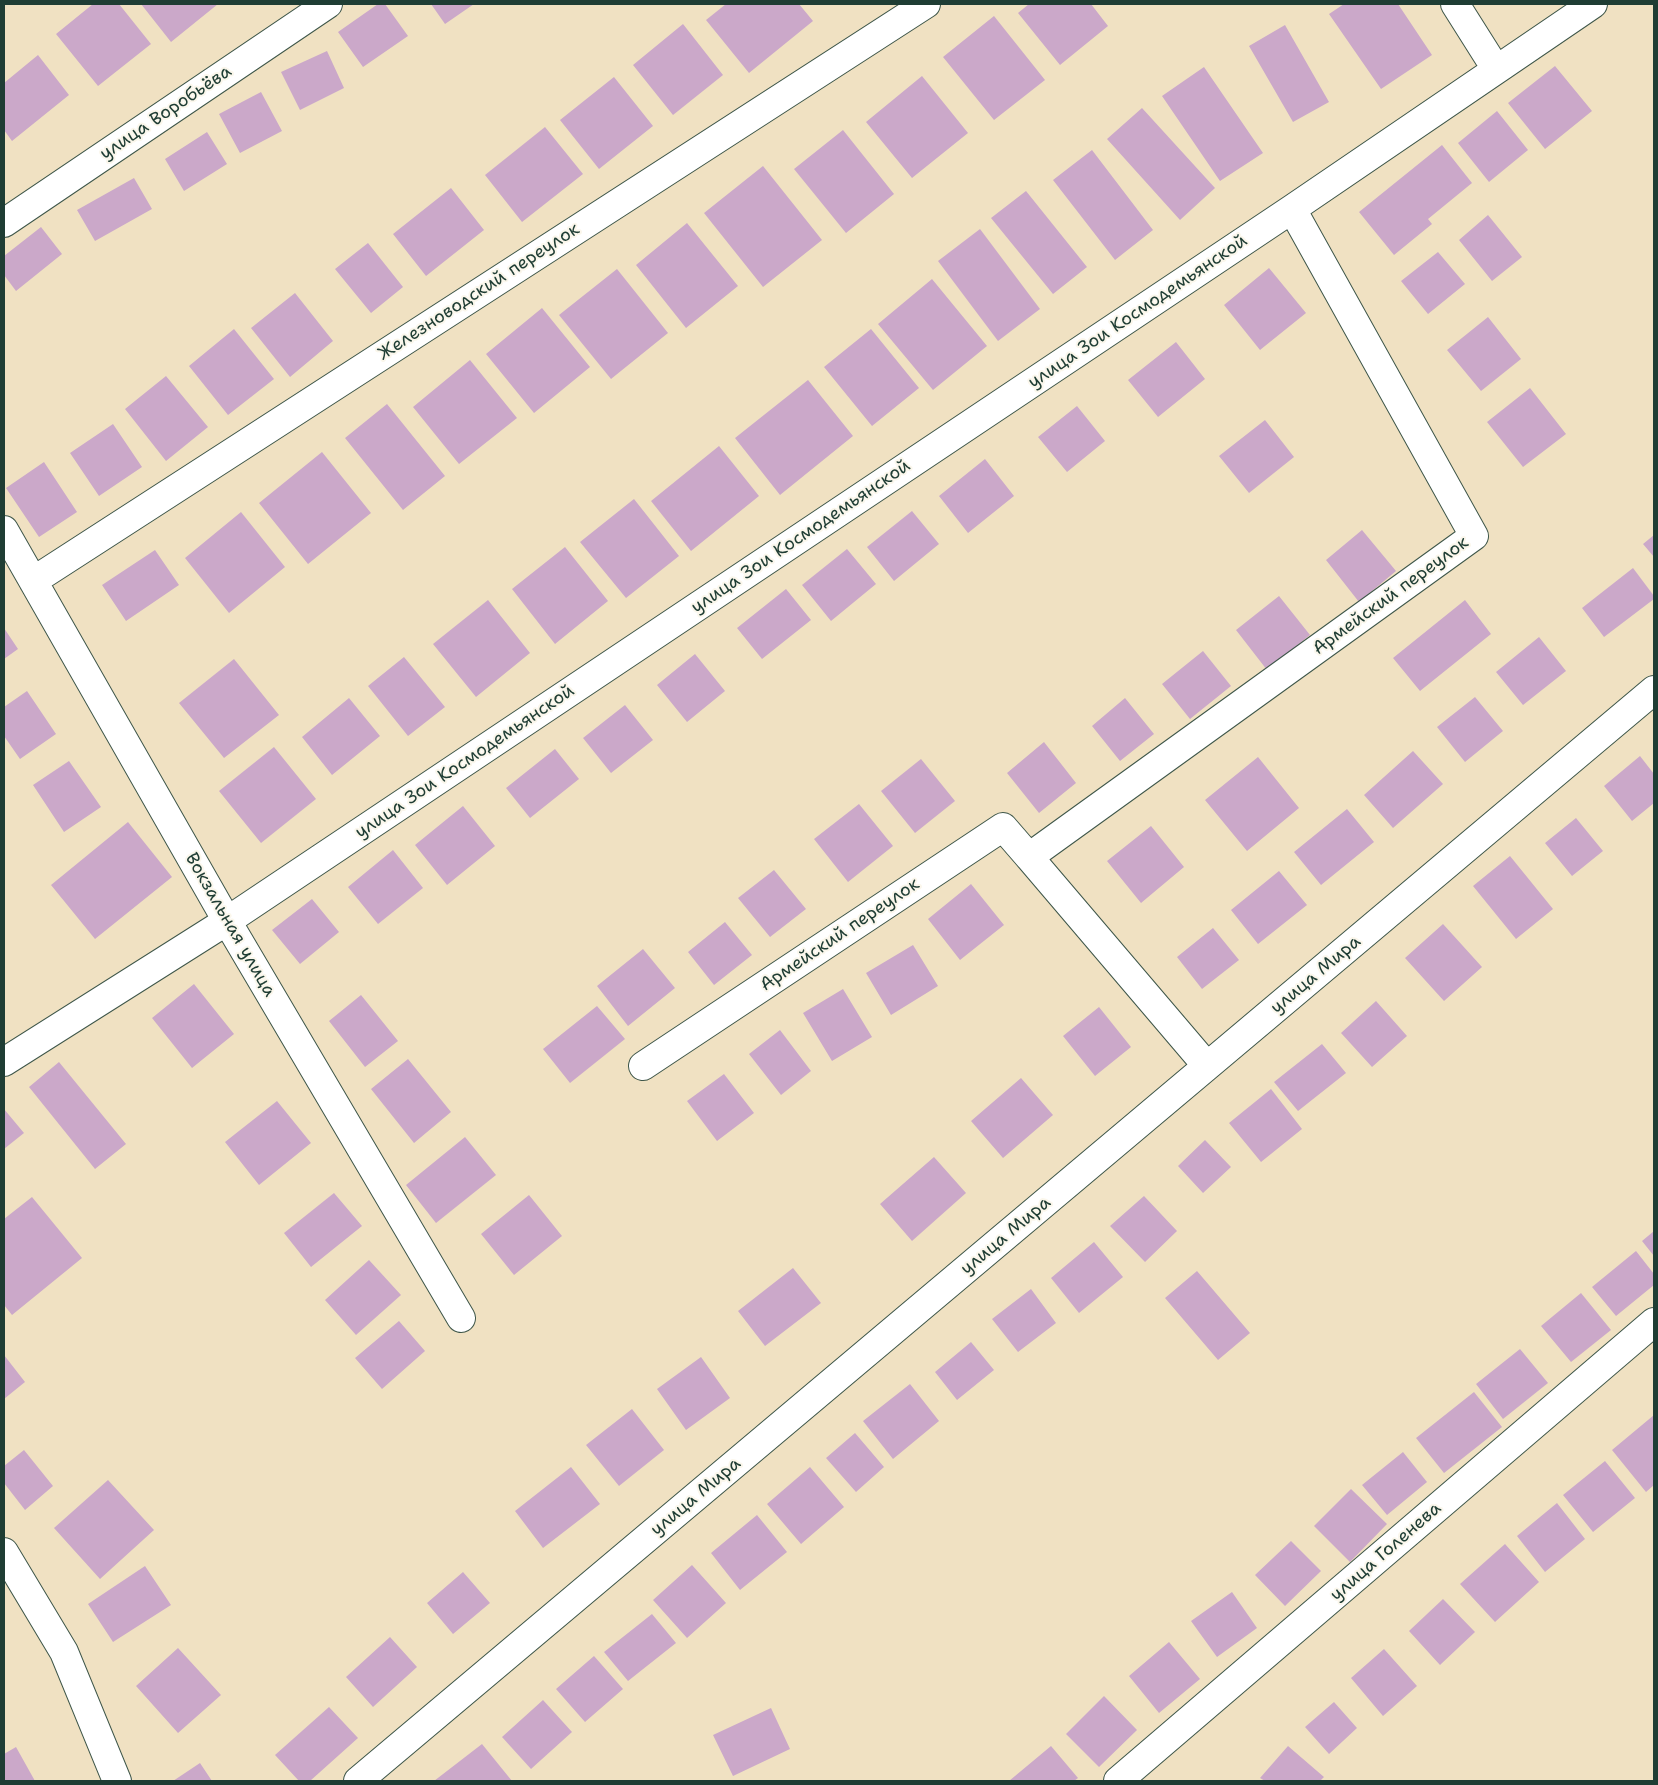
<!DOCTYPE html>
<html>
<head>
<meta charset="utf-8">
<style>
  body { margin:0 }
  #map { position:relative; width:1658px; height:1785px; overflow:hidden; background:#f0e1c2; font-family:"Shantell Sans",sans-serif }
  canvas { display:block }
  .frame { position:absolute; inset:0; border:5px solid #1f3d34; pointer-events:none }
</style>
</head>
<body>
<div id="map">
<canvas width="1658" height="1785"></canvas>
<div class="frame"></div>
</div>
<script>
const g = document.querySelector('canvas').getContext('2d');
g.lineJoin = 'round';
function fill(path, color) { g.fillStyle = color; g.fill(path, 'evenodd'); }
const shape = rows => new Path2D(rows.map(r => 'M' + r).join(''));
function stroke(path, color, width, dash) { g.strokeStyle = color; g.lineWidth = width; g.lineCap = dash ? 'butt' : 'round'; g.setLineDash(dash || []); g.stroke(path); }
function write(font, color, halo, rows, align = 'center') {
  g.font = font + ' "Shantell Sans",sans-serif'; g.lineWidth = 4; g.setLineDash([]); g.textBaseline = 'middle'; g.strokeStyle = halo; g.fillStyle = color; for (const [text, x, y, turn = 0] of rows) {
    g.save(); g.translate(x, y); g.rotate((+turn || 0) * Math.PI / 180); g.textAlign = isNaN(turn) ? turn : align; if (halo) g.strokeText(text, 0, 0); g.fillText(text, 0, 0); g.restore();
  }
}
fill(shape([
  [93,4,119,4,151,44,98,86,56,34],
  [141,4,218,4,171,42],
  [378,4,385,4,408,36,363,67,338,32],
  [431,4,474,4,445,24],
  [726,4,799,4,813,21,749,73,706,20],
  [1029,4,1091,4,1108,26,1060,65,1018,13],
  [1344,4,1398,4,1432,55,1381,89,1329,14],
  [994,16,1045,80,994,120,943,57],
  [683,24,723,75,673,115,633,65],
  [1285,25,1329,102,1293,122,1249,46],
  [327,51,344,88,300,110,281,72],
  [38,55,69,95,12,141,4,130,4,83],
  [1555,66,1592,111,1545,149,1508,103],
  [1204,67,1263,153,1220,181,1162,96],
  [922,76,968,133,912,178,866,122],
  [614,77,653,126,599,169,560,120],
  [261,92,282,131,240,153,219,114],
  [1142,108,1215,188,1180,220,1107,139],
  [1497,111,1528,150,1489,182,1458,143],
  [545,127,583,174,522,222,485,175],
  [843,130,894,194,846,233,794,169],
  [207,132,227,164,184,191,165,159],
  [1442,145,1472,183,1428,219,1432,224,1394,255,1359,212],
  [1092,150,1153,230,1115,260,1053,180],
  [763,166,822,240,763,287,704,213],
  [134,178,152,209,95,241,77,210],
  [451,188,484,230,426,276,393,234],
  [1026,191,1087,267,1053,294,991,218],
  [1488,215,1522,257,1492,281,1459,240],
  [687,223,738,286,686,328,636,265],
  [41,227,62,254,16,291,4,275,4,256],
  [980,229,1040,309,998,341,938,261],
  [368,243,403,287,371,313,335,269],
  [1438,252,1465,284,1428,314,1401,281],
  [1269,268,1306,313,1260,350,1224,305],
  [617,269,668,333,611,379,559,315],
  [932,279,987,346,933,390,878,324],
  [295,293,333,341,290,377,251,328],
  [542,308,590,367,534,413,486,354],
  [1488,317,1521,359,1481,391,1447,350],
  [234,329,274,379,228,415,189,366],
  [871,329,919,388,872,426,824,367],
  [1176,342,1205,379,1158,417,1128,380],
  [470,360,517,418,459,464,413,407],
  [166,376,208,427,166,461,125,409],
  [808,380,853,436,780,495,735,438],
  [1530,388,1566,434,1523,467,1487,422],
  [387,404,445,476,403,510,345,438],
  [1077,406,1105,441,1067,472,1038,437],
  [1265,420,1294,457,1249,493,1219,456],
  [113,424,142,467,99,496,70,453],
  [719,446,759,496,691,551,651,501],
  [322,452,371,513,308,564,259,503],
  [985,459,1014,496,968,533,939,496],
  [44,462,77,512,39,537,6,488],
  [634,499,679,556,626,598,580,542],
  [912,511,939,544,894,581,867,547],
  [241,512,285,567,229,613,185,558],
  [1362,530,1396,571,1359,602,1326,560],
  [1654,535,1654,557,1643,544],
  [565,547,608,601,555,644,512,589],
  [847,549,876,584,831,621,802,585],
  [155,550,179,585,126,621,102,585],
  [1633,568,1654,596,1654,599,1604,637,1582,608],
  [786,589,811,620,762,659,737,628],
  [1279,596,1310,635,1267,670,1236,630],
  [488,600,530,653,476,697,433,644],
  [1465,600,1491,634,1420,691,1393,658],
  [4,628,18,649,4,659],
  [1539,637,1566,671,1523,705,1496,672],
  [1203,651,1231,686,1190,719,1162,684],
  [695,654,725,691,687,722,657,685],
  [404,657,445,707,408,736,368,686],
  [234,659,279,715,224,758,179,703],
  [27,691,56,734,20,759,4,736,4,707],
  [1475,697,1503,731,1465,762,1437,727],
  [349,698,380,736,332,775,302,737],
  [1125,698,1154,734,1120,761,1092,726],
  [625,705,653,740,611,773,583,738],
  [1044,742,1076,783,1039,813,1007,773],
  [274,747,316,799,261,843,219,791],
  [555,749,579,779,530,818,506,788],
  [1413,751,1443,784,1393,828,1364,795],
  [1640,756,1654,774,1654,803,1632,821,1604,786],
  [1258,757,1299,808,1247,851,1205,800],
  [921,759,955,801,915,833,881,791],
  [69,761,101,807,64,832,33,785],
  [859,804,893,846,848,882,814,839],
  [463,806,495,846,447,885,415,845],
  [1347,809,1374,842,1321,885,1294,852],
  [1576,818,1603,851,1572,876,1545,843],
  [128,822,172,877,95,939,51,885],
  [1151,826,1184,867,1141,903,1107,861],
  [393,850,423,888,378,924,348,887],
  [1510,856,1553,909,1516,939,1473,886],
  [774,870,806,909,770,937,738,898],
  [1279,871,1307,905,1258,944,1231,910],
  [971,884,1004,925,960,960,928,919],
  [312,899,339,932,300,964,272,930],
  [725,922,752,955,714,985,688,952],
  [1443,924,1482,967,1444,1001,1405,958],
  [1213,928,1239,960,1202,989,1177,957],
  [913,945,938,986,891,1015,866,973],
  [643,949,675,988,628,1026,597,986],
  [194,984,234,1034,192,1068,152,1018],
  [843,989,872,1037,832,1061,803,1013],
  [361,995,398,1041,365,1067,329,1021],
  [1376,1001,1407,1036,1372,1067,1341,1033],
  [597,1006,625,1039,570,1083,543,1049],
  [1099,1007,1131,1047,1095,1076,1063,1036],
  [780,1030,811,1071,781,1095,749,1054],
  [1322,1044,1346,1073,1298,1111,1274,1082],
  [408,1059,451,1112,414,1143,371,1089],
  [59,1062,126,1144,95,1169,29,1087],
  [724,1074,754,1113,717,1141,687,1101],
  [1021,1078,1053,1115,1003,1158,971,1121],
  [1271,1089,1302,1129,1261,1162,1229,1123],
  [277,1101,311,1143,259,1185,225,1142],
  [4,1109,24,1133,4,1149],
  [465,1137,496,1175,436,1223,406,1185],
  [1205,1140,1231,1167,1203,1193,1178,1166],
  [934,1157,966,1193,912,1241,880,1204],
  [334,1193,362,1226,311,1267,284,1233],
  [529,1195,562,1236,514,1275,481,1234],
  [1144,1196,1177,1231,1145,1262,1110,1226],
  [32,1197,82,1258,12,1315,4,1305,4,1219],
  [1654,1231,1654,1256,1642,1241],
  [1094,1242,1123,1277,1079,1313,1051,1278],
  [1636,1251,1654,1274,1654,1285,1616,1316,1592,1287],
  [369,1260,401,1295,356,1335,325,1300],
  [793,1268,821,1303,765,1346,738,1311],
  [1197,1271,1250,1333,1218,1360,1165,1298],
  [1031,1289,1056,1323,1018,1352,992,1319],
  [1581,1293,1611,1330,1571,1362,1541,1326],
  [399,1321,425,1351,382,1389,355,1358],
  [971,1342,994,1370,957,1400,935,1372],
  [1520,1349,1548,1383,1503,1419,1476,1384],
  [4,1355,25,1382,4,1399],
  [701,1357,730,1398,686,1430,657,1389],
  [910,1384,939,1421,893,1459,863,1421],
  [1474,1392,1502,1427,1444,1473,1416,1438],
  [632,1409,664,1450,619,1486,586,1445],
  [1654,1415,1654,1485,1646,1492,1612,1450],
  [855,1433,884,1467,856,1492,826,1458],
  [24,1450,53,1486,25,1510,4,1483,4,1466],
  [1403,1452,1427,1482,1387,1515,1362,1485],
  [1605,1461,1635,1498,1593,1532,1563,1495],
  [571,1467,600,1504,543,1548,515,1511],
  [810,1467,844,1507,801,1544,767,1504],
  [108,1480,154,1530,100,1579,54,1528],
  [1351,1489,1387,1524,1350,1562,1314,1526],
  [1557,1503,1585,1539,1545,1572,1517,1536],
  [757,1515,787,1552,740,1590,711,1553],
  [1291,1541,1321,1571,1285,1606,1255,1575],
  [1505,1544,1539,1582,1495,1622,1460,1584],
  [692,1565,726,1603,687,1638,653,1600],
  [145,1566,171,1605,113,1642,88,1604],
  [463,1572,490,1603,453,1634,427,1603],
  [1232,1592,1257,1628,1217,1657,1191,1621],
  [1443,1599,1475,1632,1440,1665,1409,1631],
  [652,1614,676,1643,628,1681,604,1652],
  [390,1637,417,1667,373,1707,346,1677],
  [1169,1642,1200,1679,1159,1713,1129,1676],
  [178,1648,221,1695,178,1733,136,1686],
  [1384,1649,1417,1686,1383,1716,1351,1678],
  [594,1656,623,1689,585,1722,556,1689],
  [1104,1696,1137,1730,1099,1767,1066,1734],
  [543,1700,572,1732,531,1769,502,1737],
  [1334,1702,1357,1728,1329,1754,1305,1727],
  [329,1707,358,1738,310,1781,299,1781,275,1755],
  [771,1708,790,1749,733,1776,713,1735],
  [482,1744,512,1781,434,1781],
  [1051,1746,1078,1778,1074,1781,1009,1781],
  [1288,1746,1324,1777,1320,1781,1265,1781,1260,1778],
  [16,1747,35,1781,4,1781,4,1754],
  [200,1763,212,1781,173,1781]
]), '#cba8c9');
const minor = shape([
  [1455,4,1496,69],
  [4,223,328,4],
  [4,530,227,921,461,1318],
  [33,581,926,4],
  [4,1062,227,921,1292,209,1593,4],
  [643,1066,1003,827,1029,857],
  [1207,1066,1029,857,1474,536,1292,209],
  [4,1552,64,1652,117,1781],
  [358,1781,1654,690],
  [1118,1781,1654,1322]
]);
stroke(minor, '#3e5649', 30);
stroke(minor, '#fff', 28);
write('18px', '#1f3d34', '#fbf7ec', [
  ["улица Воробьёва",166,113,-34],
  ["Железноводский переулок",479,292,-33],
  ["улица Зои Космодемьянской",1138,312,-34],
  ["улица Зои Космодемьянской",801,537,-34],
  ["Армейский переулок",1391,596,-36],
  ["улица Зои Космодемьянской",465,762,-34],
  ["Вокзальная улица",230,925,60],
  ["Армейский переулок",840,935,-34],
  ["улица Мира",1316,975,-40],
  ["улица Мира",1006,1236,-40],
  ["улица Мира",696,1497,-40],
  ["улица Голенева",1386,1552,-41]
]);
</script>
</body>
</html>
